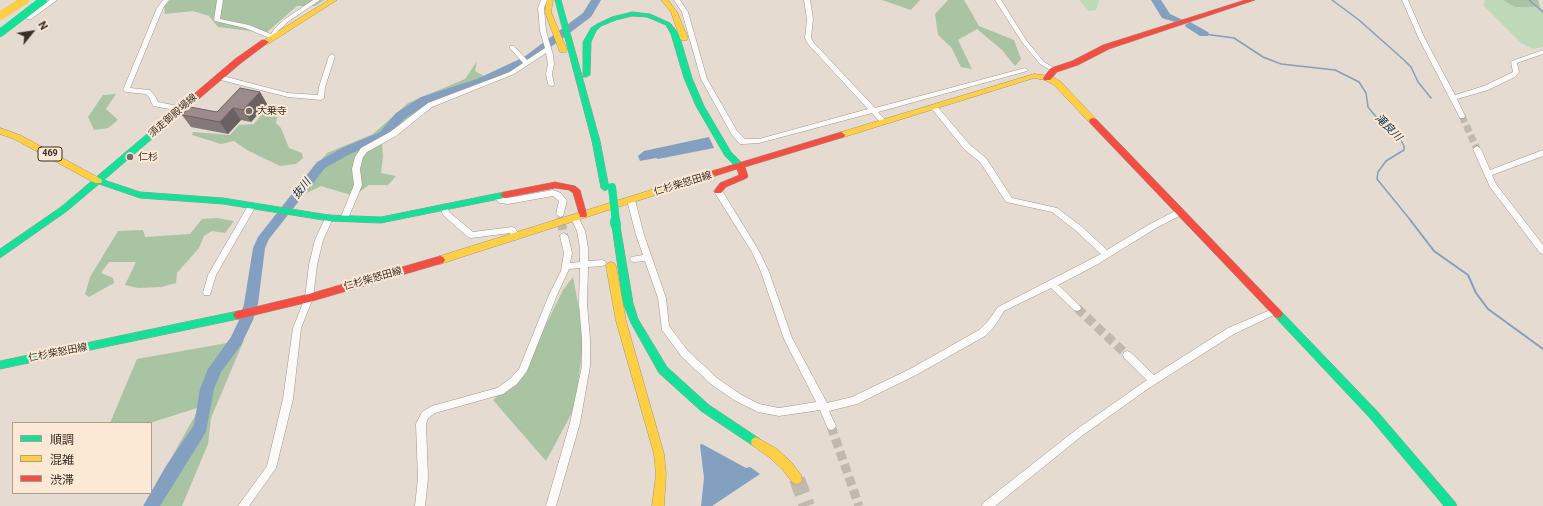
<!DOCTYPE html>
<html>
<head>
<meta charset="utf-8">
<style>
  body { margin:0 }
  #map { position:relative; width:1543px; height:506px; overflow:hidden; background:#e5dbd0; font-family:Roboto,"Noto Sans JP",sans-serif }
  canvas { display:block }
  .legend { position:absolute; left:12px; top:422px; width:140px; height:72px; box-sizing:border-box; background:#fbe8d5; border:1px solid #ad9e90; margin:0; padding:5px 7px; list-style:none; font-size:12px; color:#372f28 }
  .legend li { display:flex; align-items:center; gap:8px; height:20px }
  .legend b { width:20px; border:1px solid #ad9e90 }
  .north { position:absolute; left:12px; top:12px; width:40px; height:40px; -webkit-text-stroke:3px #fbe8d5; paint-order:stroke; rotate:60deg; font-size:11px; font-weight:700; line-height:16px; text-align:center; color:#372f28 }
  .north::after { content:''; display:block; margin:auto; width:14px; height:18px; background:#372f28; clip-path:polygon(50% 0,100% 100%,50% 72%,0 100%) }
</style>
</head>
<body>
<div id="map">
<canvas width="1543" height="506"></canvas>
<ul class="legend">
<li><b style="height:5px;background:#16e098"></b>順調</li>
<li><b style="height:5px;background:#ffcf43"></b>混雑</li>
<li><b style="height:5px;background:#f24e42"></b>渋滞</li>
</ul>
<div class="north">N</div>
</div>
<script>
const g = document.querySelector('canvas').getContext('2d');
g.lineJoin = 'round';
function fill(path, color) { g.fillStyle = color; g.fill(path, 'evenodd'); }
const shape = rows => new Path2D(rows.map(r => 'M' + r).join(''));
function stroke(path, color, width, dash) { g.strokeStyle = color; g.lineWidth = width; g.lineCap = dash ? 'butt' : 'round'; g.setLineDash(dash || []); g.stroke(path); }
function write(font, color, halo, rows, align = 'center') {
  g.font = font + ' Roboto,"Noto Sans JP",sans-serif'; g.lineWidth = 4; g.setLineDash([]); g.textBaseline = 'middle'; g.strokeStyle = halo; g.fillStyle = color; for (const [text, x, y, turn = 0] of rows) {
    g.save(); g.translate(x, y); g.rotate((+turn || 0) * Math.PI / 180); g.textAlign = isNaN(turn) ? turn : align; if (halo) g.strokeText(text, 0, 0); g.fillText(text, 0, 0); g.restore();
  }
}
fill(shape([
  [1079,0,1099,0,1096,10,1089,11],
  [1485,0,1504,0,1515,7,1540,7,1543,9,1543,47,1533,49,1521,43,1483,5]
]), '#bed9b8');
fill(shape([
  [170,0,324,0,315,6,297,6,266,33,218,27,209,16,193,11,165,14,164,6],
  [882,0,920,0,911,10],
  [948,0,964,0,979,26,1014,40,1021,59,1015,66,1002,50,977,29,958,40,972,69,961,67,951,47,938,35,935,14],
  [1503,0,1538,0,1540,7,1515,7],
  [477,61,475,71,490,79,474,89,431,108,382,143,383,156,381,173,396,176,388,185,369,185,354,196,321,186,305,194,304,181,327,153,373,134,408,103,465,79],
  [116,94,106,109,118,120,108,128,94,130,88,117,103,95],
  [279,109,276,123,281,128,289,148,302,153,303,158,296,164,280,166,247,150,234,141,221,144,192,135,193,132,230,135,239,125,254,124,265,110,272,111],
  [217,218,234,221,225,233,212,231,204,236,199,248,177,273,176,283,161,287,138,288,125,285,136,262,109,262,101,273,113,278,114,283,89,297,85,294,90,277,118,231,143,230,145,237,190,234,202,219],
  [573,277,584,336,575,407,546,461,493,400,523,371,563,290],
  [244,340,211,418,208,444,182,506,144,506,200,407,150,423,110,423,137,359]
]), '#a9c4a3');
fill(shape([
  [709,137,714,148,658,159,656,158,640,161,638,156,644,151],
  [702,444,746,468,750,467,760,474,712,506,701,506,704,478,700,445]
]), '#83a0c1');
stroke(shape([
  [1332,0,1359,20,1404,60,1411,67,1418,82,1431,98],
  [1529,0,1543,12],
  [1204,34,1234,38,1263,57,1281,64,1335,70,1359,82,1366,93,1368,107,1377,118,1399,137,1404,146,1404,150,1386,161,1378,172,1377,179,1412,222]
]), '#83a0c1', 1.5);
stroke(shape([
  [1411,221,1434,251,1468,275,1476,293,1488,309,1543,349]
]), '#83a0c1', 2);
fill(shape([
  [591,0,601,0,591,17,532,61,485,83,429,103,404,119,388,138,350,154,325,168,269,239,265,248,258,304,253,320,241,345,221,372,214,389,206,432,160,506,143,506,166,466,194,425,200,389,208,369,231,337,239,320,244,304,253,248,258,237,317,162,342,148,380,132,396,113,421,97,477,79,524,57,583,13,591,0],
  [1151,0,1161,0,1170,14,1183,20,1178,23,1162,18,1151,0],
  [1190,22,1208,32,1209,34,1208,36,1200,36,1186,27,1185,25,1190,22]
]), '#83a0c1');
stroke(shape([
  [1462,116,1477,149],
  [560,217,561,222]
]), '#c2b9ae', 7, [7, 3.5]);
stroke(shape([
  [561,221,564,236],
  [1077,308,1127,355],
  [831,426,859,506]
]), '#c2b9ae', 9, [9, 4.5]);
stroke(shape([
  [797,479,807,506]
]), '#c2b9ae', 16, [16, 8]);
const street = shape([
  [50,0,57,0,31,19,27,19,27,17,50,0],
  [163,0,169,0,163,8,130,88,150,90,155,96,158,102,183,107,184,109,181,111,153,106,149,97,146,94,126,92,123,90,157,8,163,0],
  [217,0,223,0,220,19,249,25,271,34,275,28,285,19,313,0,320,0,289,21,279,30,274,38,272,39,245,28,215,21,214,20,217,0],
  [541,0,547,0,544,8,546,31,553,55,554,64,552,74,554,84,553,86,551,86,548,84,546,74,548,64,546,53,514,74,432,107,396,136,367,152,363,157,360,169,362,185,347,221,341,221,340,219,354,185,352,169,355,157,361,148,390,132,428,103,510,72,523,63,510,48,510,46,514,46,527,60,545,48,540,31,538,8,541,0],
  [674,0,680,0,688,12,707,79,737,131,745,139,759,139,868,109,808,44,805,38,807,19,804,0,810,0,813,19,811,38,814,43,875,108,1025,68,1028,70,1027,71,878,112,887,122,884,124,882,124,872,113,759,143,743,144,740,144,732,135,701,79,682,12,674,0],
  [995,0,1001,0,1026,40,1044,62,1056,69,1056,71,1052,71,1040,64,1022,42,995,0],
  [1402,0,1408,0,1425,39,1455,95,1484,86,1511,73,1513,72,1511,62,1512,61,1543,50,1543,54,1517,63,1519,72,1515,77,1488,90,1457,99,1465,116,1464,118,1460,118,1419,39,1402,0],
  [332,54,335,56,325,87,324,98,321,100,288,97,217,79,216,77,219,75,288,93,318,95,319,87,329,56,332,54],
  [932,105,936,105,970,145,986,158,1012,198,1057,208,1081,226,1107,250,1150,224,1177,210,1180,209,1184,212,1183,214,1156,228,1098,264,1058,285,1080,306,1081,308,1080,310,1077,311,1074,310,1051,288,1004,311,994,327,985,336,916,375,857,404,829,411,836,426,834,429,831,430,828,429,820,410,779,416,758,412,734,400,711,384,682,357,662,330,658,298,645,261,634,262,631,261,630,259,631,257,643,255,636,235,627,200,628,198,634,198,635,200,644,235,666,298,669,326,688,351,717,378,740,394,759,404,779,408,816,402,784,339,761,272,752,252,715,193,714,191,715,189,721,189,759,251,769,272,792,338,827,403,852,397,910,369,979,330,988,321,998,307,1101,254,1075,230,1052,212,1006,202,980,162,964,149,932,109,931,107,932,105],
  [1477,146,1481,149,1490,170,1543,150,1543,156,1492,175,1496,184,1543,245,1543,254,1540,253,1490,187,1473,149,1477,146],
  [553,190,561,193,567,201,563,216,560,217,556,214,559,201,553,196,508,204,500,203,492,197,496,194,504,198,508,198,553,190],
  [252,203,256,206,216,275,210,295,204,295,203,293,208,275,249,204,252,203],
  [444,204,447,205,449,212,473,232,512,227,515,228,520,237,516,240,513,239,510,233,471,238,468,237,443,215,440,207,444,204],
  [329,215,333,218,323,240,317,265,313,298,301,328,293,399,276,468,249,506,238,506,267,466,283,399,293,328,305,298,309,265,315,240,326,216,329,215],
  [575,215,578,216,585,231,588,248,588,261,602,260,605,261,606,263,605,265,602,266,588,267,587,304,590,339,590,366,580,423,556,506,546,506,570,423,582,366,582,339,579,304,580,268,569,269,557,295,527,371,517,384,503,394,435,413,428,418,426,424,428,478,425,506,415,506,418,478,416,424,422,412,432,406,497,388,511,378,519,369,549,295,561,271,564,253,560,236,561,234,564,233,568,236,572,253,570,263,580,262,580,248,577,231,571,218,575,215],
  [1275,308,1278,309,1279,311,1278,313,1234,334,1149,388,1083,435,995,506,982,506,983,503,1077,429,1147,380,1124,358,1123,355,1124,352,1127,351,1130,352,1154,375,1228,328,1275,308]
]);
const fast = shape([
  [555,0,561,0,600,141,609,188,605,191,601,188,592,141,555,0],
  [632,12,650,14,670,23,679,34,692,78,704,106,731,152,743,164,744,166,743,168,737,168,725,156,696,106,684,78,671,34,666,25,647,17,632,16,616,20,601,26,596,31,591,42,590,75,586,77,583,77,583,42,591,28,597,24,612,17,632,12],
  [157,127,160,128,161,130,160,132,104,180,140,192,223,198,329,215,381,217,504,192,508,195,504,198,381,223,329,221,223,204,140,198,99,184,67,211,0,258,0,249,61,207,154,128,157,127],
  [616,223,620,226,633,303,638,319,667,367,709,405,760,439,761,442,760,445,756,447,752,445,701,411,659,373,631,323,623,303,612,226,616,223],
  [1278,310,1281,311,1377,411,1455,502,1457,506,1444,506,1369,417,1275,317,1273,314,1275,311,1278,310],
  [238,311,241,312,243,315,241,318,238,319,0,369,0,361,238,311]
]);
const slow = shape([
  [329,0,337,0,268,44,265,44,261,42,329,0],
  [547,0,553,0,551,12,567,50,566,52,560,52,559,50,545,12,547,0],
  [661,0,668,0,677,12,688,38,687,40,681,40,680,38,671,12,661,0],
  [1034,74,1050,76,1060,81,1096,119,1097,121,1096,123,1090,123,1054,85,1045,80,1034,78,844,137,841,138,837,135,838,133,1034,74],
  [0,128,20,135,101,179,102,181,101,183,95,183,14,139,0,134,0,128],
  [715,170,719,173,718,175,440,264,437,263,435,260,437,257,440,256,715,170],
  [611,262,614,263,616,266,626,321,664,454,666,474,664,506,652,506,656,474,654,454,616,321,606,266,608,263,611,262],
  [756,437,777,449,791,462,801,475,802,479,801,483,797,484,793,483,783,470,769,457,752,445,751,442,752,439,756,437]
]);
const jam = shape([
  [1245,0,1255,0,1109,49,1078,65,1057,72,1050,80,1044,80,1043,78,1051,68,1072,61,1103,45,1245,0],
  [262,40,265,40,269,42,241,63,160,132,154,132,153,130,154,128,235,59,262,40],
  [1093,118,1096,119,1281,311,1283,314,1281,317,1278,318,1275,317,1090,123,1089,121,1090,119,1093,118],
  [841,132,845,135,844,137,745,167,748,176,747,178,726,187,721,193,715,193,714,191,720,183,739,175,737,169,715,176,711,173,712,171,841,132],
  [555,182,575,186,580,190,587,215,586,217,580,217,573,193,569,190,555,188,504,198,500,195,504,192,555,182],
  [440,256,443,257,445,260,443,263,309,302,238,319,235,318,233,315,235,312,238,311,309,294,440,256]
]);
stroke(street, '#9e968e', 1);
stroke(fast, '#9e968e', 1);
stroke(slow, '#9e968e', 1);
stroke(jam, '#9e968e', 1);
fill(street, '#fbfaf8');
fill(fast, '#16e098');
fill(slow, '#ffcf43');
fill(jam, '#f24e42');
const fastBridgeFar1 = shape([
  [0,33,43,0],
  [612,187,616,222]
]);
const fastBridge = shape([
  [615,221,616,226]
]);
const slowBridge = shape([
  [0,16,25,0]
]);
stroke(fastBridgeFar1, '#beb9b4', 8, []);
stroke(fastBridge, '#beb9b4', 11, []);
stroke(slowBridge, '#beb9b4', 8, []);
stroke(fastBridgeFar1, '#16e098', 8);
stroke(fastBridge, '#16e098', 10);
stroke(slowBridge, '#ffcf43', 8);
fill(shape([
  [260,92,267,104,251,122,241,120,228,134,191,127,182,115,217,112]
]), '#857878');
fill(shape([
  [260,92,267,104,251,122,243,110],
  [233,108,241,120,228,134,220,122]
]), '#6c6162');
const building = shape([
  [240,88,260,92,243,110,233,108,220,122,182,115,190,107,217,112,240,88]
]);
fill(building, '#9b8b8c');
stroke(building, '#6c6162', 1);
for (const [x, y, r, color] of [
  [249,111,4,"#746b63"],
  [130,157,4,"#746b63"]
]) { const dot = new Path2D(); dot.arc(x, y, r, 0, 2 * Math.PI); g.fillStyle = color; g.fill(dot); stroke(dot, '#fbe8d5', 1.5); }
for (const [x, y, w] of [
  [50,154,24]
]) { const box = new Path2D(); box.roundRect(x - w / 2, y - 7, w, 14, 3); g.fillStyle = '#fbe8d5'; g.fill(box); stroke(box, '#372f28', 1); }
write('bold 9px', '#372f28', null, [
  ["469",50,154]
]);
write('10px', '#372f28', '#fbe8d5', [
  ["大乗寺",257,111],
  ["仁杉",138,157]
], 'left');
write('10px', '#372f28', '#fbe8d5', [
  ["須走御殿場線",173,116,-41],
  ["仁杉柴怒田線",683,184,-17],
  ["仁杉柴怒田線",373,279,-16],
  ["仁杉柴怒田線",58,353,-11]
]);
write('italic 11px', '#082b4d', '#fbe8d5', [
  ["滝良川",1388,128,45],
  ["抜川",302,189,-52]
]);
</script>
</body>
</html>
